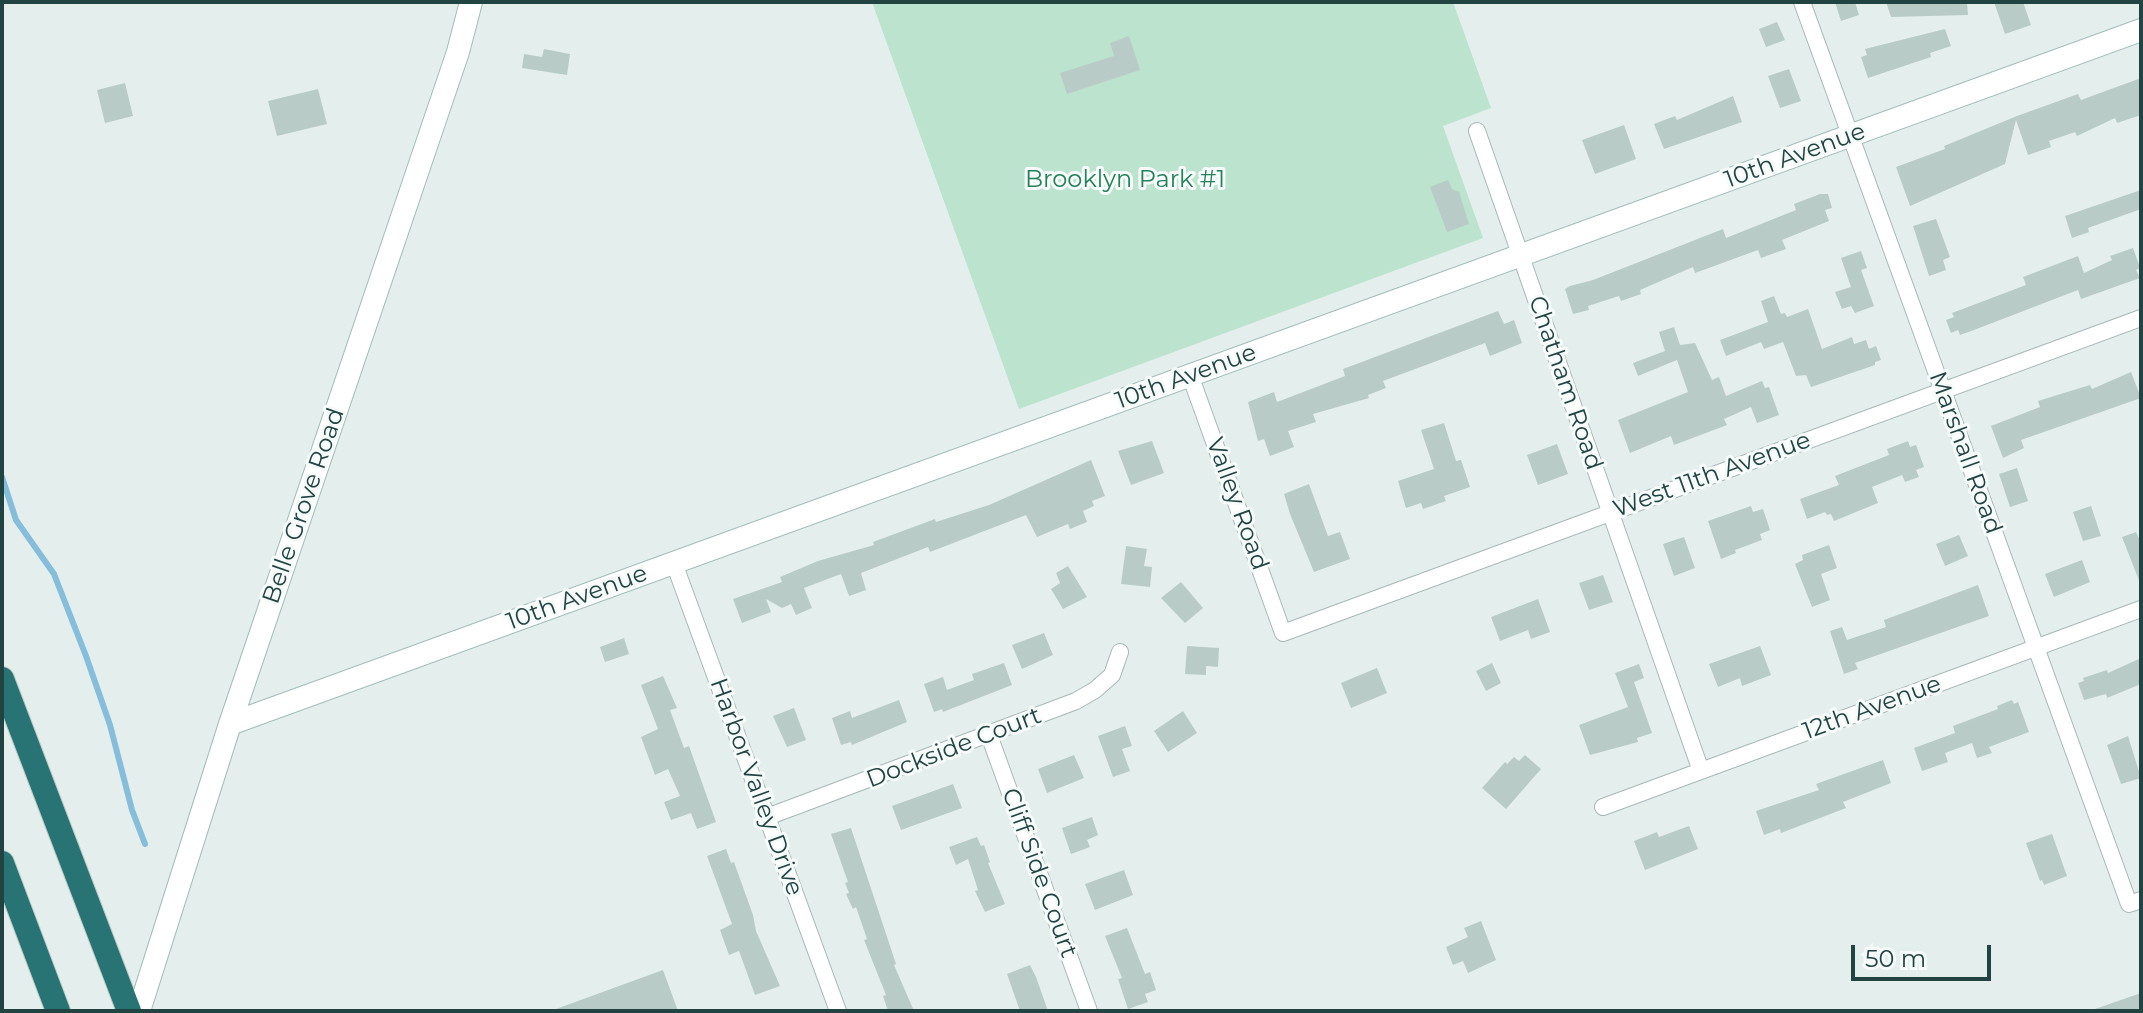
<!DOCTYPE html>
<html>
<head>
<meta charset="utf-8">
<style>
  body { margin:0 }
  #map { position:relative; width:2143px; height:1013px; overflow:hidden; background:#e4efed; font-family:Montserrat,sans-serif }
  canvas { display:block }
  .frame { position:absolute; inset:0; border:4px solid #214442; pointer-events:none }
  .scale { position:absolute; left:1851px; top:945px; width:140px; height:36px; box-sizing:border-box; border:4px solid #214442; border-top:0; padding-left:10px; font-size:24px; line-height:28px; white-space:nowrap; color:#214442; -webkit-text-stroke:6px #f6fbf9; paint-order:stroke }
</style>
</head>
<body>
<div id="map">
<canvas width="2143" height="1013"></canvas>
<div class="frame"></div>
<div class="scale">50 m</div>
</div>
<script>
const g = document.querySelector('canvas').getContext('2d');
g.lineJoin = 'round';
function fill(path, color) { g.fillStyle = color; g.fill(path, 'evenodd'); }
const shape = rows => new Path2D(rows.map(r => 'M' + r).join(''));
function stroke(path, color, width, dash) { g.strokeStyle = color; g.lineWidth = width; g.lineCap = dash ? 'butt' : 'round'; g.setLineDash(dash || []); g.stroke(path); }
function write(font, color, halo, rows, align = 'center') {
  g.font = font + ' Montserrat,sans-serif'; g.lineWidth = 6; g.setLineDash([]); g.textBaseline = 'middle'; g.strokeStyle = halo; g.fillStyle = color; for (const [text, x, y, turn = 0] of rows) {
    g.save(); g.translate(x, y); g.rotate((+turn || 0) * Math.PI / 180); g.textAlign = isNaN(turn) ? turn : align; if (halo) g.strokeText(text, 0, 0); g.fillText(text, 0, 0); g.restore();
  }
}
fill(shape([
  [872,2,1453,2,1491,108,1443,126,1483,238,1019,409]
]), '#bbe3ce');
stroke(shape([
  [2,477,16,520,54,574,86,656,110,725,132,810,145,844]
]), '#86bddb', 6);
fill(shape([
  [1835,2,1855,2,1859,15,1841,21],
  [1886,2,1967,2,1968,15,1891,17],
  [1994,2,2023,2,2031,25,2005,34],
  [1777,22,1785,40,1766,47,1759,29],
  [1945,29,1951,46,1930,53,1931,57,1868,78,1861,57,1867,55,1865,49],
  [1129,36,1140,70,1067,94,1060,73,1114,56,1110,43],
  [544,49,570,54,567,75,522,68,524,54,542,57],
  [1789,69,1801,101,1780,108,1768,76],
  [2141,78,2141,115,2117,123,2115,118,2077,136,2075,132,2049,141,2051,147,2028,155,2016,120,2005,164,1910,206,1896,167,1945,149,1944,146,2017,116,2078,94,2081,100],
  [125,83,133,116,105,123,97,90],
  [318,89,327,124,277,136,268,101],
  [1733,96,1742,122,1664,149,1654,124,1675,116,1677,120],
  [1624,125,1636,159,1595,174,1582,140],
  [1448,180,1452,189,1459,192,1469,224,1447,232,1430,187],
  [2141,190,2141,209,2088,228,2089,232,2072,238,2065,216],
  [1820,194,1828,194,1832,208,1825,210,1829,221,1782,240,1786,249,1761,258,1758,250,1695,273,1693,267,1640,290,1641,294,1621,301,1619,296,1588,306,1589,310,1573,314,1565,289,1570,286,1593,280,1723,229,1726,238,1796,210,1794,204],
  [1936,219,1950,257,1943,260,1946,270,1929,276,1913,226],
  [2133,248,2140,268,2136,270,2140,278,2081,299,2078,290,1974,330,1960,335,1958,330,1951,333,1946,320,1954,317,1952,313,2026,285,2023,277,2078,256,2084,273,2112,260,2110,256],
  [1861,251,1867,268,1861,270,1874,306,1855,313,1851,306,1842,309,1835,292,1851,287,1841,258],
  [1774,296,1781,314,1785,313,1787,317,1808,309,1822,349,1852,337,1854,344,1866,340,1869,349,1876,346,1881,360,1875,362,1875,365,1811,387,1806,375,1796,376,1783,342,1764,349,1761,342,1726,356,1720,340,1768,322,1761,301],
  [1498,311,1504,324,1514,320,1522,343,1490,356,1485,343,1383,381,1386,388,1368,395,1369,398,1313,414,1316,422,1288,431,1294,447,1270,456,1264,439,1258,441,1248,402,1274,392,1277,402,1345,376,1343,369],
  [1674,327,1680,345,1695,343,1712,380,1719,377,1726,396,1762,381,1765,388,1769,387,1779,415,1757,423,1751,407,1724,419,1727,425,1674,445,1671,436,1630,453,1618,420,1688,392,1677,360,1638,376,1633,363,1665,351,1659,332],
  [2131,372,2141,398,2021,440,2024,448,2003,458,1991,426,2040,407,2038,401,2090,385,2092,389],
  [1444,423,1456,461,1461,460,1470,487,1444,496,1446,501,1423,509,1421,503,1406,508,1398,481,1434,469,1421,430],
  [1152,441,1164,473,1131,485,1118,451],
  [1908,441,1910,447,1916,445,1924,467,1916,470,1919,477,1905,482,1902,475,1872,487,1878,503,1834,521,1831,514,1827,515,1825,512,1807,519,1800,499,1839,485,1835,476,1889,455,1887,449],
  [1557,444,1568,474,1538,485,1527,455],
  [1091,460,1105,496,1092,501,1094,506,1083,511,1087,522,1070,529,1068,524,1037,537,1026,515,930,552,928,547,861,573,866,590,849,596,841,574,804,588,812,608,796,615,791,604,782,608,766,599,771,612,742,623,733,599,782,582,780,577,818,561,874,545,873,542,935,519,936,522,989,505],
  [2017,468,2028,501,2010,507,1999,474],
  [1309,484,1328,536,1340,532,1350,559,1314,572,1290,514,1284,494],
  [1751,506,1753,512,1763,509,1770,530,1760,534,1762,540,1735,550,1736,553,1721,559,1708,521],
  [2091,506,2101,536,2083,541,2073,512],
  [2136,532,2141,543,2140,583,2122,537],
  [1959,535,1968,556,1945,566,1936,544],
  [1684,537,1695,568,1674,576,1663,544],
  [1829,545,1837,568,1821,574,1830,600,1812,607,1795,564,1803,560,1802,555],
  [1126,546,1147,549,1144,566,1152,567,1150,587,1121,584],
  [2082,560,2090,582,2054,597,2045,574],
  [1068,566,1087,597,1063,609,1051,589,1060,583,1056,573],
  [1603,575,1613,602,1589,610,1579,583],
  [1181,582,1203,608,1185,623,1161,598],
  [1978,585,1989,616,1855,663,1858,669,1844,674,1830,631,1842,627,1847,640,1886,627,1884,620],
  [1538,599,1550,632,1531,639,1528,630,1500,641,1491,617],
  [1044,633,1053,655,1022,669,1012,645],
  [624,638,629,654,605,662,600,647],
  [1187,646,1219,648,1218,667,1206,666,1206,675,1185,674],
  [1760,646,1771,675,1742,686,1740,678,1718,687,1709,664],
  [2141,658,2141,684,2107,698,2106,694,2084,700,2078,683,2084,681,2083,678,2107,670,2108,673],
  [1004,663,1012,685,943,712,942,709,934,712,924,684,943,677,947,690,974,680,972,674],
  [1492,663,1501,683,1486,691,1476,671],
  [1639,664,1644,678,1634,682,1652,733,1637,738,1638,742,1590,755,1579,725,1628,707,1615,673],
  [1377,668,1387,693,1351,708,1341,683],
  [663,676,677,708,670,710,684,748,689,746,716,822,697,829,691,813,671,820,664,802,680,796,668,769,655,775,641,737,658,729,641,685],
  [899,700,907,722,852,745,851,742,841,745,832,718,850,711,852,718],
  [2012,700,2014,704,2018,702,2029,732,1989,747,1992,753,1977,758,1972,743,1945,753,1948,762,1922,771,1914,748,1955,733,1953,726,1998,709,1997,706],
  [794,708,806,740,787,747,773,716],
  [1183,711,1197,733,1168,752,1154,731],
  [1125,726,1132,746,1122,749,1130,771,1113,777,1098,736],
  [2128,736,2141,778,2121,784,2107,745],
  [1074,755,1084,778,1047,793,1038,769],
  [1525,755,1541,769,1506,809,1482,788,1505,762,1507,764,1514,757,1519,761],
  [1883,760,1891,783,1843,802,1846,808,1781,833,1780,829,1764,835,1756,811,1819,790,1816,784],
  [953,784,962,808,901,830,892,806],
  [1092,817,1098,835,1087,840,1090,847,1071,854,1062,828],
  [1689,826,1698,849,1645,870,1634,841,1657,832,1659,837],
  [851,828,896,964,894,965,914,1011,888,1011,883,996,886,995,864,940,867,939,856,907,853,909,846,894,849,893,845,883,848,882,831,834],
  [2052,834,2067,876,2044,885,2042,880,2040,881,2026,843],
  [977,837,981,846,984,845,990,862,988,863,1005,904,985,912,975,891,978,890,968,859,956,865,949,847],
  [726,849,731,863,734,862,753,915,756,931,780,986,755,995,739,951,729,955,720,930,732,924,707,856],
  [1124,870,1133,895,1095,910,1085,884],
  [1481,921,1496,960,1468,973,1463,961,1453,965,1446,947,1468,937,1464,928],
  [1127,928,1145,974,1150,972,1156,990,1145,994,1148,1002,1128,1009,1118,979,1122,978,1105,936],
  [1030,965,1036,977,1048,1011,1020,1011,1007,974],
  [663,970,678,1011,556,1011,556,1009],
  [2141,993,2141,1011,2096,1011,2095,1009]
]), '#b9cbc7');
const street = shape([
  [1802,2,2129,904,2141,900],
  [1477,131,1701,771],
  [1190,375,1283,633,2141,318],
  [674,563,838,1011],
  [989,735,1089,1011],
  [1603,807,2141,609],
  [767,817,1076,701,1095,690,1112,675,1120,652]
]);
const secondary = shape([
  [230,724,2141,30],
  [139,1011,230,724,458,52,471,2]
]);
const highway = shape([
  [2,679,129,1011],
  [2,863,58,1011]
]);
stroke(street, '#a6b8b6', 18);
stroke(secondary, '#a1bdb9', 24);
stroke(highway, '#c1cbca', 26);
stroke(street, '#fff', 16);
stroke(secondary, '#fff', 22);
stroke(highway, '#287474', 24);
write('24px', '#214442', '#f6fbf9', [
  ["10th Avenue",1795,156,-20],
  ["10th Avenue",1186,377,-20],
  ["Chatham Road",1565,383,71],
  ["Marshall Road",1965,453,70],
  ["West 11th Avenue",1712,475,-20],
  ["Valley Road",1237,504,70],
  ["Belle Grove Road",304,506,-71],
  ["10th Avenue",577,598,-20],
  ["12th Avenue",1872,708,-20],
  ["Dockside Court",954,748,-21],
  ["Harbor Valley Drive",756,787,70],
  ["Cliff Side Court",1039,873,70]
]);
write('24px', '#25815b', '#f6fbf9', [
  ["Brooklyn Park #1",1125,180]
]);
</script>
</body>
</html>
